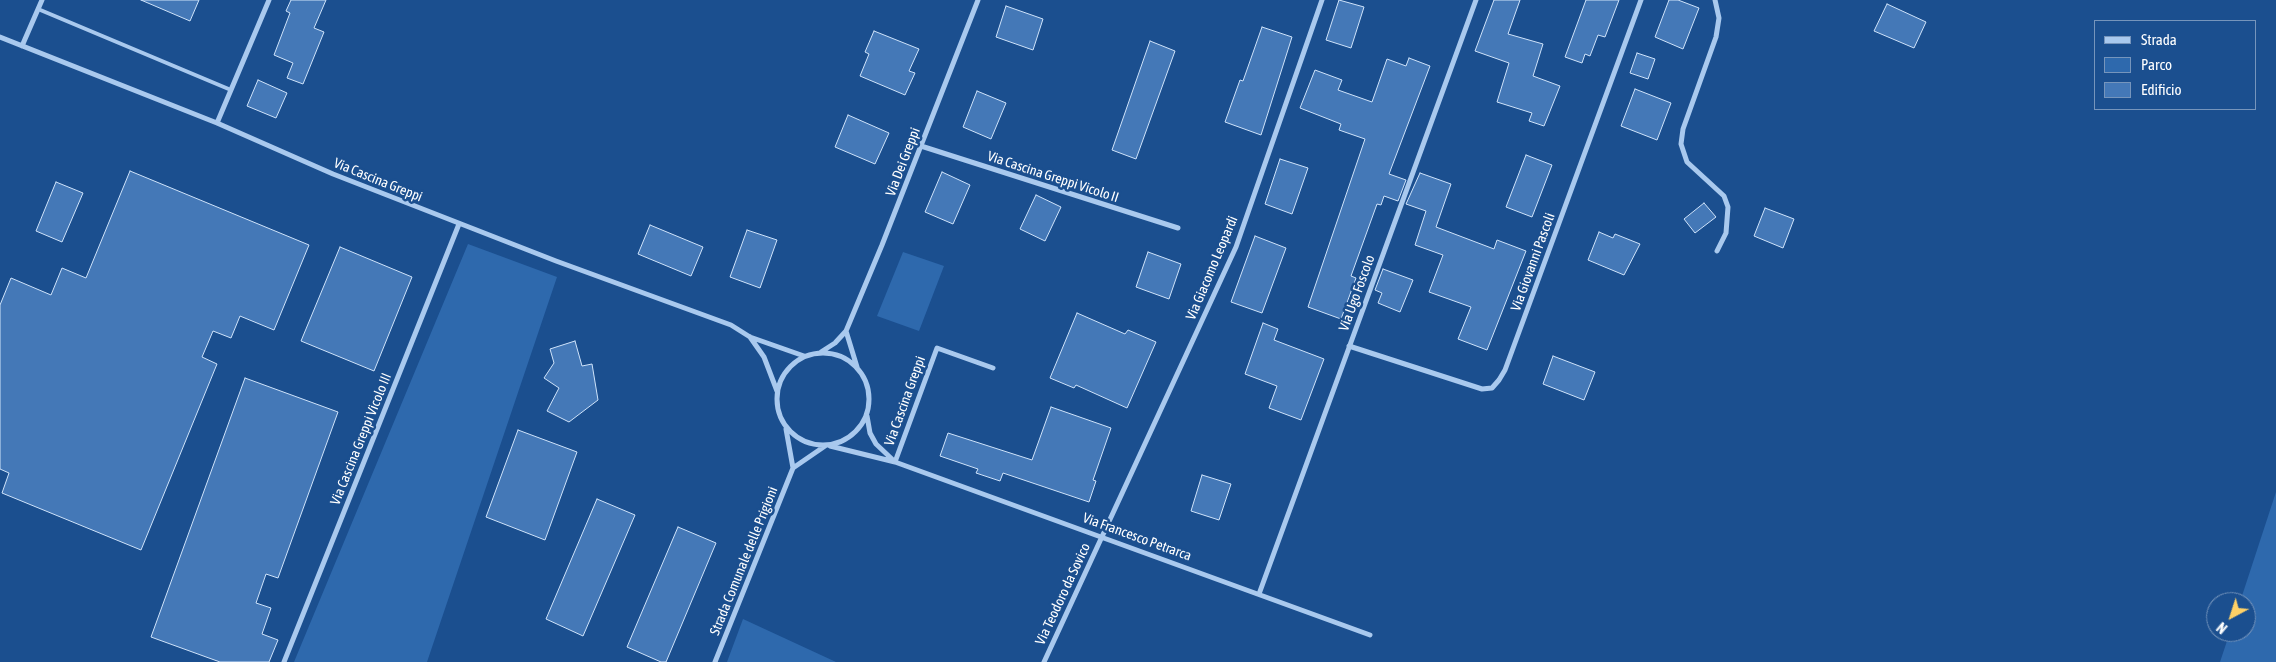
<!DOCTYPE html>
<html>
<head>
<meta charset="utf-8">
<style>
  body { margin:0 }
  #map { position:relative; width:2276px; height:662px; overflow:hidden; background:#1b4f8f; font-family:"Asap Condensed",sans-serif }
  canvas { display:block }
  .legend { position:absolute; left:2094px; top:20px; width:162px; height:90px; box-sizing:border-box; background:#1b4f8f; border:1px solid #7695bc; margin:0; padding:6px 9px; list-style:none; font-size:15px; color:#fff }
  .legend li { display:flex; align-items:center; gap:10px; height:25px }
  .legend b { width:25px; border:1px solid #7695bc }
  .north { position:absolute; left:2206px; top:592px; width:50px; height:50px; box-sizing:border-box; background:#1b4f8f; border:1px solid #7695bc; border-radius:50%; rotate:220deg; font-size:14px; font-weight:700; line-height:20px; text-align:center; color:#fff }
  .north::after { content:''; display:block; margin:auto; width:18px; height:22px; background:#ffd166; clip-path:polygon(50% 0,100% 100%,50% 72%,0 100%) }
</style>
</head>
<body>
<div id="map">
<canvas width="2276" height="662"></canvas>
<ul class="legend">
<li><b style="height:6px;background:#a9c9ee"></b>Strada</li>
<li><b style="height:14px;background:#2e69ad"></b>Parco</li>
<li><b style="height:14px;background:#4478b7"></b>Edificio</li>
</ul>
<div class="north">N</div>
</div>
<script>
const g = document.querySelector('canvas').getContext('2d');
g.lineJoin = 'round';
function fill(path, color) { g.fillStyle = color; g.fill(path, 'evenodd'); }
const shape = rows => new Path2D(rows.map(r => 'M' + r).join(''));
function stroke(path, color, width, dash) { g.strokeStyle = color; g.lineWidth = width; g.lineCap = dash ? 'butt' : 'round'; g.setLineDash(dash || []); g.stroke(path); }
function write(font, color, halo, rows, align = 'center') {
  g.font = font + ' "Asap Condensed",sans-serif'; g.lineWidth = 5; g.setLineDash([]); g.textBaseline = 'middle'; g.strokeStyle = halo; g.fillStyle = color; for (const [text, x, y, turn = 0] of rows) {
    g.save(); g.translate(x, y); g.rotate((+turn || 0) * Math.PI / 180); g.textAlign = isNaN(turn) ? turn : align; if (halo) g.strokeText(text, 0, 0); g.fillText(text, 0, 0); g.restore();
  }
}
fill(shape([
  [468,244,557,277,427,662,294,662],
  [903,252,944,266,919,331,877,316],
  [2276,492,2276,662,2220,662,2230,632,2246,632,2246,602,2240,602],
  [743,619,836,662,727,662]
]), '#2e69ad');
const building = shape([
  [141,0,199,0,190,21,141,0],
  [291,0,326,0,314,28,324,32,303,84,287,78,293,63,274,55,290,13,286,11,291,0],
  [1339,0,1364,7,1351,48,1326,40,1339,0],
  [1494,0,1520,0,1508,34,1543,44,1533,76,1560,86,1544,126,1529,121,1532,113,1497,102,1509,63,1475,51,1494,0],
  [1586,0,1619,0,1605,37,1598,35,1590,56,1585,54,1582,63,1565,57,1586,0],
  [1669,0,1678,0,1699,8,1683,49,1655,37,1669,0],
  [1887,4,1926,22,1914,48,1874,31,1887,4],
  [1006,6,1043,19,1033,50,996,37,1006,6],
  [1262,27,1292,37,1261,135,1225,122,1240,80,1243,81,1262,27],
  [874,31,919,49,909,71,915,73,905,95,860,76,869,54,865,52,874,31],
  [1150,41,1175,51,1136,159,1112,150,1150,41],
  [1637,53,1655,59,1648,79,1630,73,1637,53],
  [1409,58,1430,66,1389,174,1406,180,1398,201,1384,196,1381,205,1377,204,1351,276,1356,278,1341,319,1308,307,1365,139,1339,130,1341,124,1300,108,1315,70,1342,80,1338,90,1372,102,1387,59,1406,66,1409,58],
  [258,80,287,93,276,118,247,106,258,80],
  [1635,89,1671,103,1657,140,1621,126,1635,89],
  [977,91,1006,103,991,139,963,127,977,91],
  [848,115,889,133,875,164,835,147,848,115],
  [1526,155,1552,165,1532,217,1506,207,1526,155],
  [1280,159,1308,168,1292,214,1265,204,1280,159],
  [130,171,309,245,274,330,240,316,231,338,213,331,202,357,217,364,141,550,2,493,9,473,0,469,0,305,11,278,51,295,62,268,86,278,130,171],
  [942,172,970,185,953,224,925,212,942,172],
  [1420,173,1451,184,1436,227,1494,249,1497,240,1526,251,1487,350,1458,339,1471,307,1429,292,1443,255,1415,245,1426,211,1406,204,1420,173],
  [56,182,83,193,62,242,36,231,56,182],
  [1036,195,1061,207,1045,241,1020,229,1036,195],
  [1704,203,1716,217,1695,233,1684,219,1704,203],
  [1765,208,1794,219,1783,248,1754,236,1765,208],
  [650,225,703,247,691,276,638,254,650,225],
  [747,230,777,240,760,288,730,277,747,230],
  [1599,232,1613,238,1615,234,1640,244,1624,275,1588,260,1599,232],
  [1255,236,1286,248,1262,313,1231,302,1255,236],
  [340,247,412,277,374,371,301,341,340,247],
  [1148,252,1181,264,1169,299,1136,287,1148,252],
  [1383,269,1413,280,1400,312,1378,303,1382,293,1375,290,1383,269],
  [1077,313,1125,334,1128,330,1156,342,1127,408,1076,385,1074,388,1050,378,1077,313],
  [1263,323,1278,329,1274,340,1324,359,1301,420,1269,408,1277,386,1245,374,1263,323],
  [575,341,582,366,592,364,598,400,569,422,547,411,559,388,544,378,554,363,550,349,575,341],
  [1553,356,1595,372,1584,400,1543,384,1553,356],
  [245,378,338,412,278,578,266,574,256,603,271,608,262,634,278,640,269,662,220,662,151,637,245,378],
  [1051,407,1111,428,1093,480,1096,481,1089,502,1003,473,1000,481,976,473,978,469,940,456,948,433,1032,460,1051,407],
  [518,430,577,452,545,540,486,517,518,430],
  [1202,475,1231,484,1219,520,1191,511,1202,475],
  [597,499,635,515,583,636,546,619,597,499],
  [678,527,716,543,666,662,661,662,627,647,678,527]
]);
fill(building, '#4478b7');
stroke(building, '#cfe3fa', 1);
stroke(shape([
  [38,9,231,90]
]), '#a9c9ee', 4);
stroke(shape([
  [1715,0,1719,18,1716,37,1683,129,1681,144,1687,162,1724,196,1728,207,1726,233,1717,251],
  [0,37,217,123,333,174,556,261,731,325,750,337,804,356],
  [22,46,42,0],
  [217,123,269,0],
  [921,146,1178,228],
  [846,331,882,245,978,0],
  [750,337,764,357,777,391],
  [1349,346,1482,389,1492,388,1499,380,1505,370,1641,0],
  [821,352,835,343,846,331,857,367],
  '777 399a46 46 0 1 1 92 0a46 46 0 1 1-92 0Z',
  [867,416,870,433,876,444,894,461],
  [830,446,895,462,1370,635],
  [895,462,937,348,993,368],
  [793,468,825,446],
  [1259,594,1476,0],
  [284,662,459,224],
  [715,662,793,468,786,429],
  [1044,662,1236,247,1322,0]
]), '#a9c9ee', 5);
write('14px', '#fff', '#1b4f8f', [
  ["Via Dei Greppi",903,162,-69],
  ["Via Cascina Greppi Vicolo II",1053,177,18],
  ["Via Cascina Greppi",378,180,22],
  ["Via Giovanni Pascoli",1533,262,-70],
  ["Via Giacomo Leopardi",1212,268,-67],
  ["Via Ugo Foscolo",1357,293,-70],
  ["Via Cascina Greppi",905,401,-70],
  ["Via Cascina Greppi Vicolo III",361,439,-68],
  ["Via Francesco Petrarca",1137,537,20],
  ["Strada Comunale delle Prigioni",744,561,-68],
  ["Via Teodoro da Sovico",1063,594,-65]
]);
</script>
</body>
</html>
